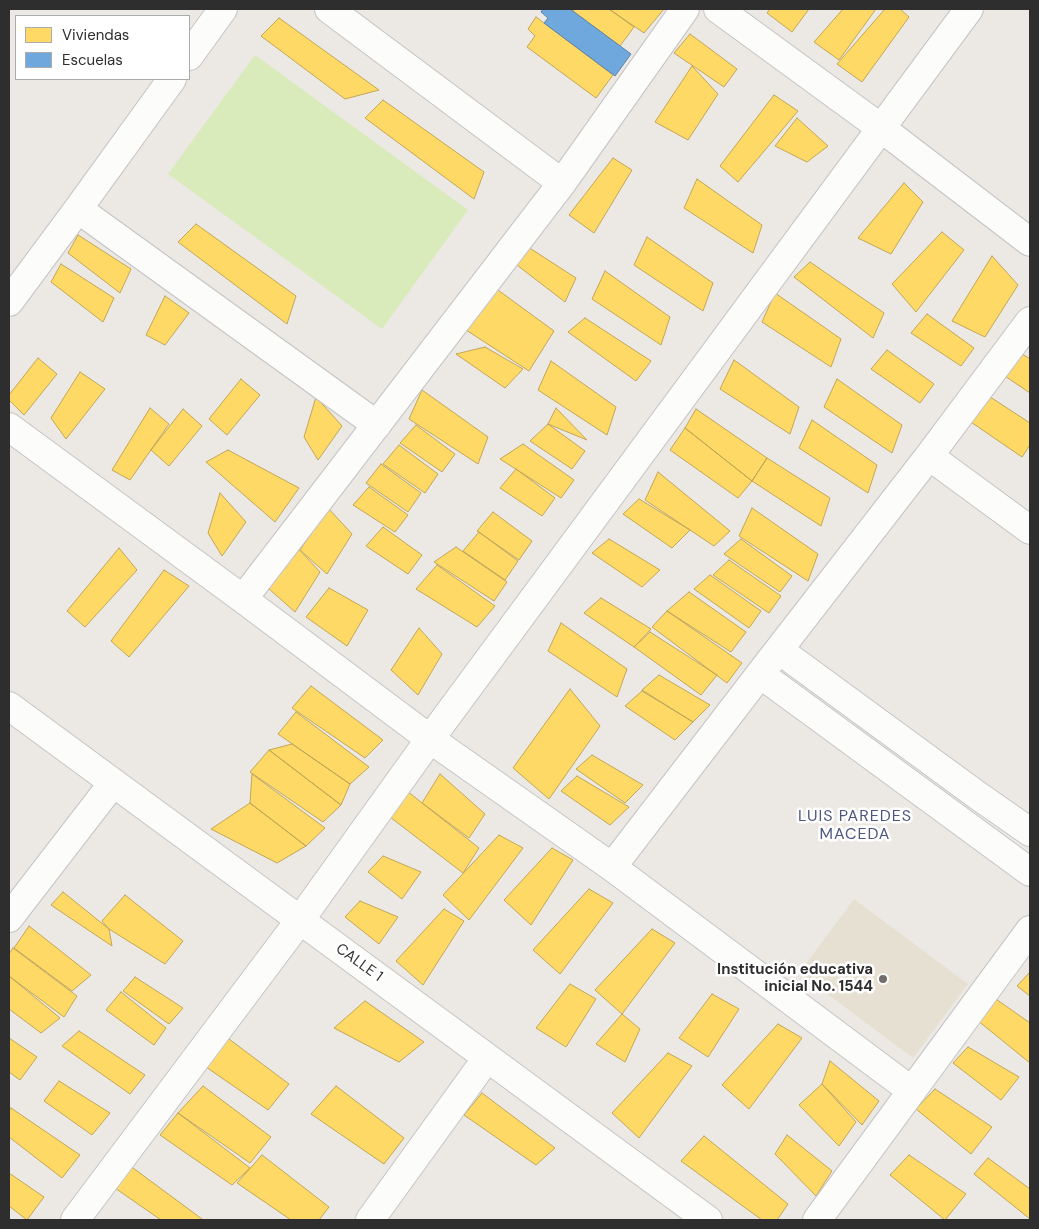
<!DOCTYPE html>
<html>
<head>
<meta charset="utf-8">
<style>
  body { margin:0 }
  #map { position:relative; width:1039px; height:1229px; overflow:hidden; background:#ece8e4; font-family:"DM Sans",sans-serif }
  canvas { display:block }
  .frame { position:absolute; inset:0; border:10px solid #2e2e2e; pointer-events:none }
  .legend { position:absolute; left:15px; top:15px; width:175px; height:65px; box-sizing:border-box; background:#fff; border:1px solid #ababab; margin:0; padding:6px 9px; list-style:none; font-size:15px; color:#2e2e2e }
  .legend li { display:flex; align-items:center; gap:10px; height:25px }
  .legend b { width:25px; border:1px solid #ababab }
</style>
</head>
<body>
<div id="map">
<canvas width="1039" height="1229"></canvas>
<div class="frame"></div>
<ul class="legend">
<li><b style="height:14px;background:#ffd966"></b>Viviendas</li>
<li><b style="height:14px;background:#6fa8dc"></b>Escuelas</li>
</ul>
</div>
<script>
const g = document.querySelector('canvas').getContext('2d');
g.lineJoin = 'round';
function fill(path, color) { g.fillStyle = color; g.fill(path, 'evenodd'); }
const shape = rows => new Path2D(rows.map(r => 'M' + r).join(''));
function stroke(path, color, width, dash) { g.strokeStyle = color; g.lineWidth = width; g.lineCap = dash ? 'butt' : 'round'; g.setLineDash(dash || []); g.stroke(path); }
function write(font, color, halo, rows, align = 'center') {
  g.font = font + ' "DM Sans",sans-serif'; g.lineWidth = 5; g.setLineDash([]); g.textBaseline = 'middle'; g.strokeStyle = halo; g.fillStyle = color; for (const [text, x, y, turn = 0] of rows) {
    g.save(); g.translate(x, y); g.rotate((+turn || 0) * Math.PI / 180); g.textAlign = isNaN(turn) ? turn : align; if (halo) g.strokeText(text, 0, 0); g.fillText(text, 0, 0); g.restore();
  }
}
fill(shape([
  [854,899,968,984,913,1058,799,973]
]), '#e6e0d3');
fill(shape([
  [255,55,468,210,382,329,168,174]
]), '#d9eabb');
const homes = shape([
  [574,9,609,9,634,27,620,46,573,11,574,9],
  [609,9,664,9,644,33,609,9],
  [770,9,809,9,792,32,767,13,770,9],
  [843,9,876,9,839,60,814,42,843,9],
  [885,9,900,9,909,17,862,82,837,64,885,9],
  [536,17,613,75,596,98,527,47,535,36,528,29,536,17],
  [279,18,379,90,345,99,261,36,279,18],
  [690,34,737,69,724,87,674,53,690,34],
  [692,66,718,94,688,140,655,122,692,66],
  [774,95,798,111,738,182,720,166,774,95],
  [383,100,484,172,474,199,365,118,383,100],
  [797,118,828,146,807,162,775,146,797,118],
  [613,158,632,170,594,233,569,215,613,158],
  [697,179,762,225,753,253,684,208,697,179],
  [904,183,923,202,891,254,858,238,904,183],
  [196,224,296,296,287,324,178,242,196,224],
  [942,232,964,250,916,312,892,284,942,232],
  [78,235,131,269,120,293,68,253,78,235],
  [647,237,713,283,703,311,634,265,647,237],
  [528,247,576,278,565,302,513,262,528,247],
  [992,256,1018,285,985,337,952,321,992,256],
  [810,262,884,313,873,338,794,277,810,262],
  [61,264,114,298,103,322,51,282,61,264],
  [605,271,670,317,661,345,592,299,605,271],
  [487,282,554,331,529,371,460,326,487,282],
  [775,293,841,339,831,367,762,322,775,293],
  [165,296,189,313,165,345,146,335,165,296],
  [927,314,974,348,961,366,911,333,927,314],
  [585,318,651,361,636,381,568,332,585,318],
  [485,347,523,369,505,388,456,354,485,347],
  [887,350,934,384,920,403,871,369,887,350],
  [1019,352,1030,359,1030,393,1002,374,1019,352],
  [38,358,57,374,24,415,9,400,9,395,38,358],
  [734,360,799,407,790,434,720,389,734,360],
  [551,361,616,407,607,435,538,390,551,361],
  [80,372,105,389,66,439,51,418,80,372],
  [241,379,260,395,227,435,209,419,241,379],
  [837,379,902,425,892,453,824,407,837,379],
  [422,390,488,437,478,464,409,419,422,390],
  [981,391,1030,423,1030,445,1022,457,965,418,981,391],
  [316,397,342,426,318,460,304,437,316,397],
  [150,408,169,424,130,480,112,470,150,408],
  [556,408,587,440,548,424,556,408],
  [183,409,202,426,169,466,151,450,183,409],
  [696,409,767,458,752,481,685,428,696,409],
  [812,420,877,465,868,493,799,448,812,420],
  [548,424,585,451,572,469,530,441,548,424],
  [416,425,455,454,442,472,400,443,416,425],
  [685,428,752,481,738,498,670,450,685,428],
  [523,444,574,480,561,498,500,459,523,444],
  [399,445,438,474,425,493,383,464,399,445],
  [228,450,299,488,275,522,206,462,228,450],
  [767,458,830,498,821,526,752,481,767,458],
  [381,464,421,493,408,512,366,483,381,464],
  [516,469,555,498,542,516,500,488,516,469],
  [658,472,730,531,714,546,645,500,658,472],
  [369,487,408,515,395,532,353,505,369,487],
  [220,493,246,522,222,556,208,533,220,493],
  [639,499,690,530,672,548,623,514,639,499],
  [328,508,352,534,327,574,300,550,328,508],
  [752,508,818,554,808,581,739,536,752,508],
  [493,512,532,541,519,560,477,531,493,512],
  [383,527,422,555,408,574,366,546,383,527],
  [479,532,518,561,505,580,463,551,479,532],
  [609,539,660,570,642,587,592,553,609,539],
  [741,539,792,576,780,592,724,554,741,539],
  [296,546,320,572,295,612,268,588,296,546],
  [456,547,507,582,494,601,434,562,456,547],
  [119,548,137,570,85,627,67,611,119,548],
  [729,560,781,596,769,613,713,575,729,560],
  [437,565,495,606,477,627,416,589,437,565],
  [164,570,189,586,129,657,111,641,164,570],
  [710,575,761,611,749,628,694,589,710,575],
  [329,588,368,610,347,646,306,617,329,588],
  [689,592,746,632,731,652,667,611,689,592],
  [601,598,651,629,634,647,584,613,601,598],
  [667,611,742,663,727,683,652,627,667,611],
  [561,623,627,669,617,697,548,651,561,623],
  [419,628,442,654,418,695,391,670,419,628],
  [650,632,717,675,701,695,634,647,650,632],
  [659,675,710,705,693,722,642,690,659,675],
  [311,686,383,740,365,758,292,708,311,686],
  [570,689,600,726,549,799,513,768,570,689],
  [642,691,693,722,675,740,625,706,642,691],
  [296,712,369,767,350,784,278,734,296,712],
  [292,744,350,784,341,805,269,750,292,744],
  [269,750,341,805,323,822,250,772,269,750],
  [592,755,643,785,625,803,576,769,592,755],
  [252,774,325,828,306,846,250,803,252,774],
  [440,774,485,814,469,838,422,803,440,774],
  [577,776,629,807,610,825,561,791,577,776],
  [407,791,479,848,463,873,386,814,407,791],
  [250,803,306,846,277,863,211,829,250,803],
  [499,835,523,848,469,920,443,895,499,835],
  [552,848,573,860,531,925,504,900,552,848],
  [383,856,421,872,402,899,368,872,383,856],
  [589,889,613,903,560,974,533,950,589,889],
  [63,892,109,929,112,946,51,905,63,892],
  [125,895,183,941,165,964,109,929,102,921,125,895],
  [360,901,398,917,379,944,345,917,360,901],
  [444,909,464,921,423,985,396,961,444,909],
  [29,926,91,975,72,991,14,948,29,926],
  [652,929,675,943,622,1014,595,990,652,929],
  [13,948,77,996,64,1017,9,976,9,954,13,948],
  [1030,972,1030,996,1017,986,1030,972],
  [9,976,60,1018,41,1033,9,1009,9,976],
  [135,977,183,1008,169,1024,123,991,135,977],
  [570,984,596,999,566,1047,536,1028,570,984],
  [121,992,166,1028,154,1045,106,1010,121,992],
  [712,994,739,1009,708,1057,679,1038,712,994],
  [996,999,1030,1023,1030,1063,977,1020,996,999],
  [365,1001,424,1042,399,1062,334,1028,365,1001],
  [622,1014,640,1029,625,1062,596,1044,622,1014],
  [778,1024,802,1038,749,1109,722,1085,778,1024],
  [79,1031,145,1075,130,1094,62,1046,79,1031],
  [221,1033,289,1084,268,1110,196,1060,221,1033],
  [9,1038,37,1057,20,1080,9,1072,9,1038],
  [968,1047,1019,1077,1001,1100,953,1063,968,1047],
  [668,1053,692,1066,639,1138,612,1113,668,1053],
  [830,1061,879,1101,862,1125,822,1084,830,1061],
  [59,1081,110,1113,92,1135,44,1101,59,1081],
  [822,1084,856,1122,839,1146,799,1105,822,1084],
  [203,1086,271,1137,250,1163,178,1113,203,1086],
  [336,1086,404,1138,384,1164,311,1114,336,1086],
  [935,1089,992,1127,971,1154,916,1109,935,1089],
  [482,1093,555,1148,536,1165,464,1115,482,1093],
  [11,1108,80,1155,62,1178,9,1137,9,1111,11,1108],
  [178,1113,250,1168,232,1185,160,1135,178,1113],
  [787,1135,832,1171,816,1196,775,1154,787,1135],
  [704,1136,788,1204,777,1220,762,1220,681,1161,704,1136],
  [262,1155,329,1207,319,1220,291,1220,237,1183,262,1155],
  [909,1155,966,1194,945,1220,890,1175,909,1155],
  [988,1158,1030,1189,1030,1219,974,1174,988,1158],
  [129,1165,202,1219,201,1220,161,1220,112,1186,129,1165],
  [9,1173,44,1197,27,1220,9,1206,9,1173]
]);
fill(homes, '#ffd966');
stroke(homes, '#c0a655', 1);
const schools = shape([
  [543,9,570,9,631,54,615,76,544,23,548,18,541,12,543,9]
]);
fill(schools, '#6fa8dc');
stroke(schools, '#5c83a8', 1);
const street = shape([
  [329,9,562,183],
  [718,9,881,128,1030,242],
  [189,56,223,9],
  [78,209,377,425],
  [9,302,78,209,172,79],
  [9,427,243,599,430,739,612,867,912,1091],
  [929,456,1030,530],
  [243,599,562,183,685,9],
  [779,650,977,795,1030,832],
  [760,674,1030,872],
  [9,706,708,1220],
  [612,867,760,674,929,456,1030,321],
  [9,918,113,783],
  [75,1220,300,920,430,739,969,9],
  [370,1220,487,1058],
  [817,1220,1030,930]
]);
stroke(street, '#c5c4c5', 30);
stroke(street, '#fcfcfb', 28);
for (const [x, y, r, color] of [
  [883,979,5,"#706f6e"]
]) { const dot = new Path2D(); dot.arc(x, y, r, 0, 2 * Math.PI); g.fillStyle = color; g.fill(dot); stroke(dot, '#fff', 2); }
write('15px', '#2e2e2e', '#fff', [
  ["CALLE 1",359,963,36]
]);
write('bold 15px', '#2e2e2e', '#fff', [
  ["Institución educativa",873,970],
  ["inicial No. 1544",873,987]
], 'right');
g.letterSpacing = '1px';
write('16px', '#4d5680', '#fff', [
  ["LUIS PAREDES",855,817],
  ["MACEDA",855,835]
]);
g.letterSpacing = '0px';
</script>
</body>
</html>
